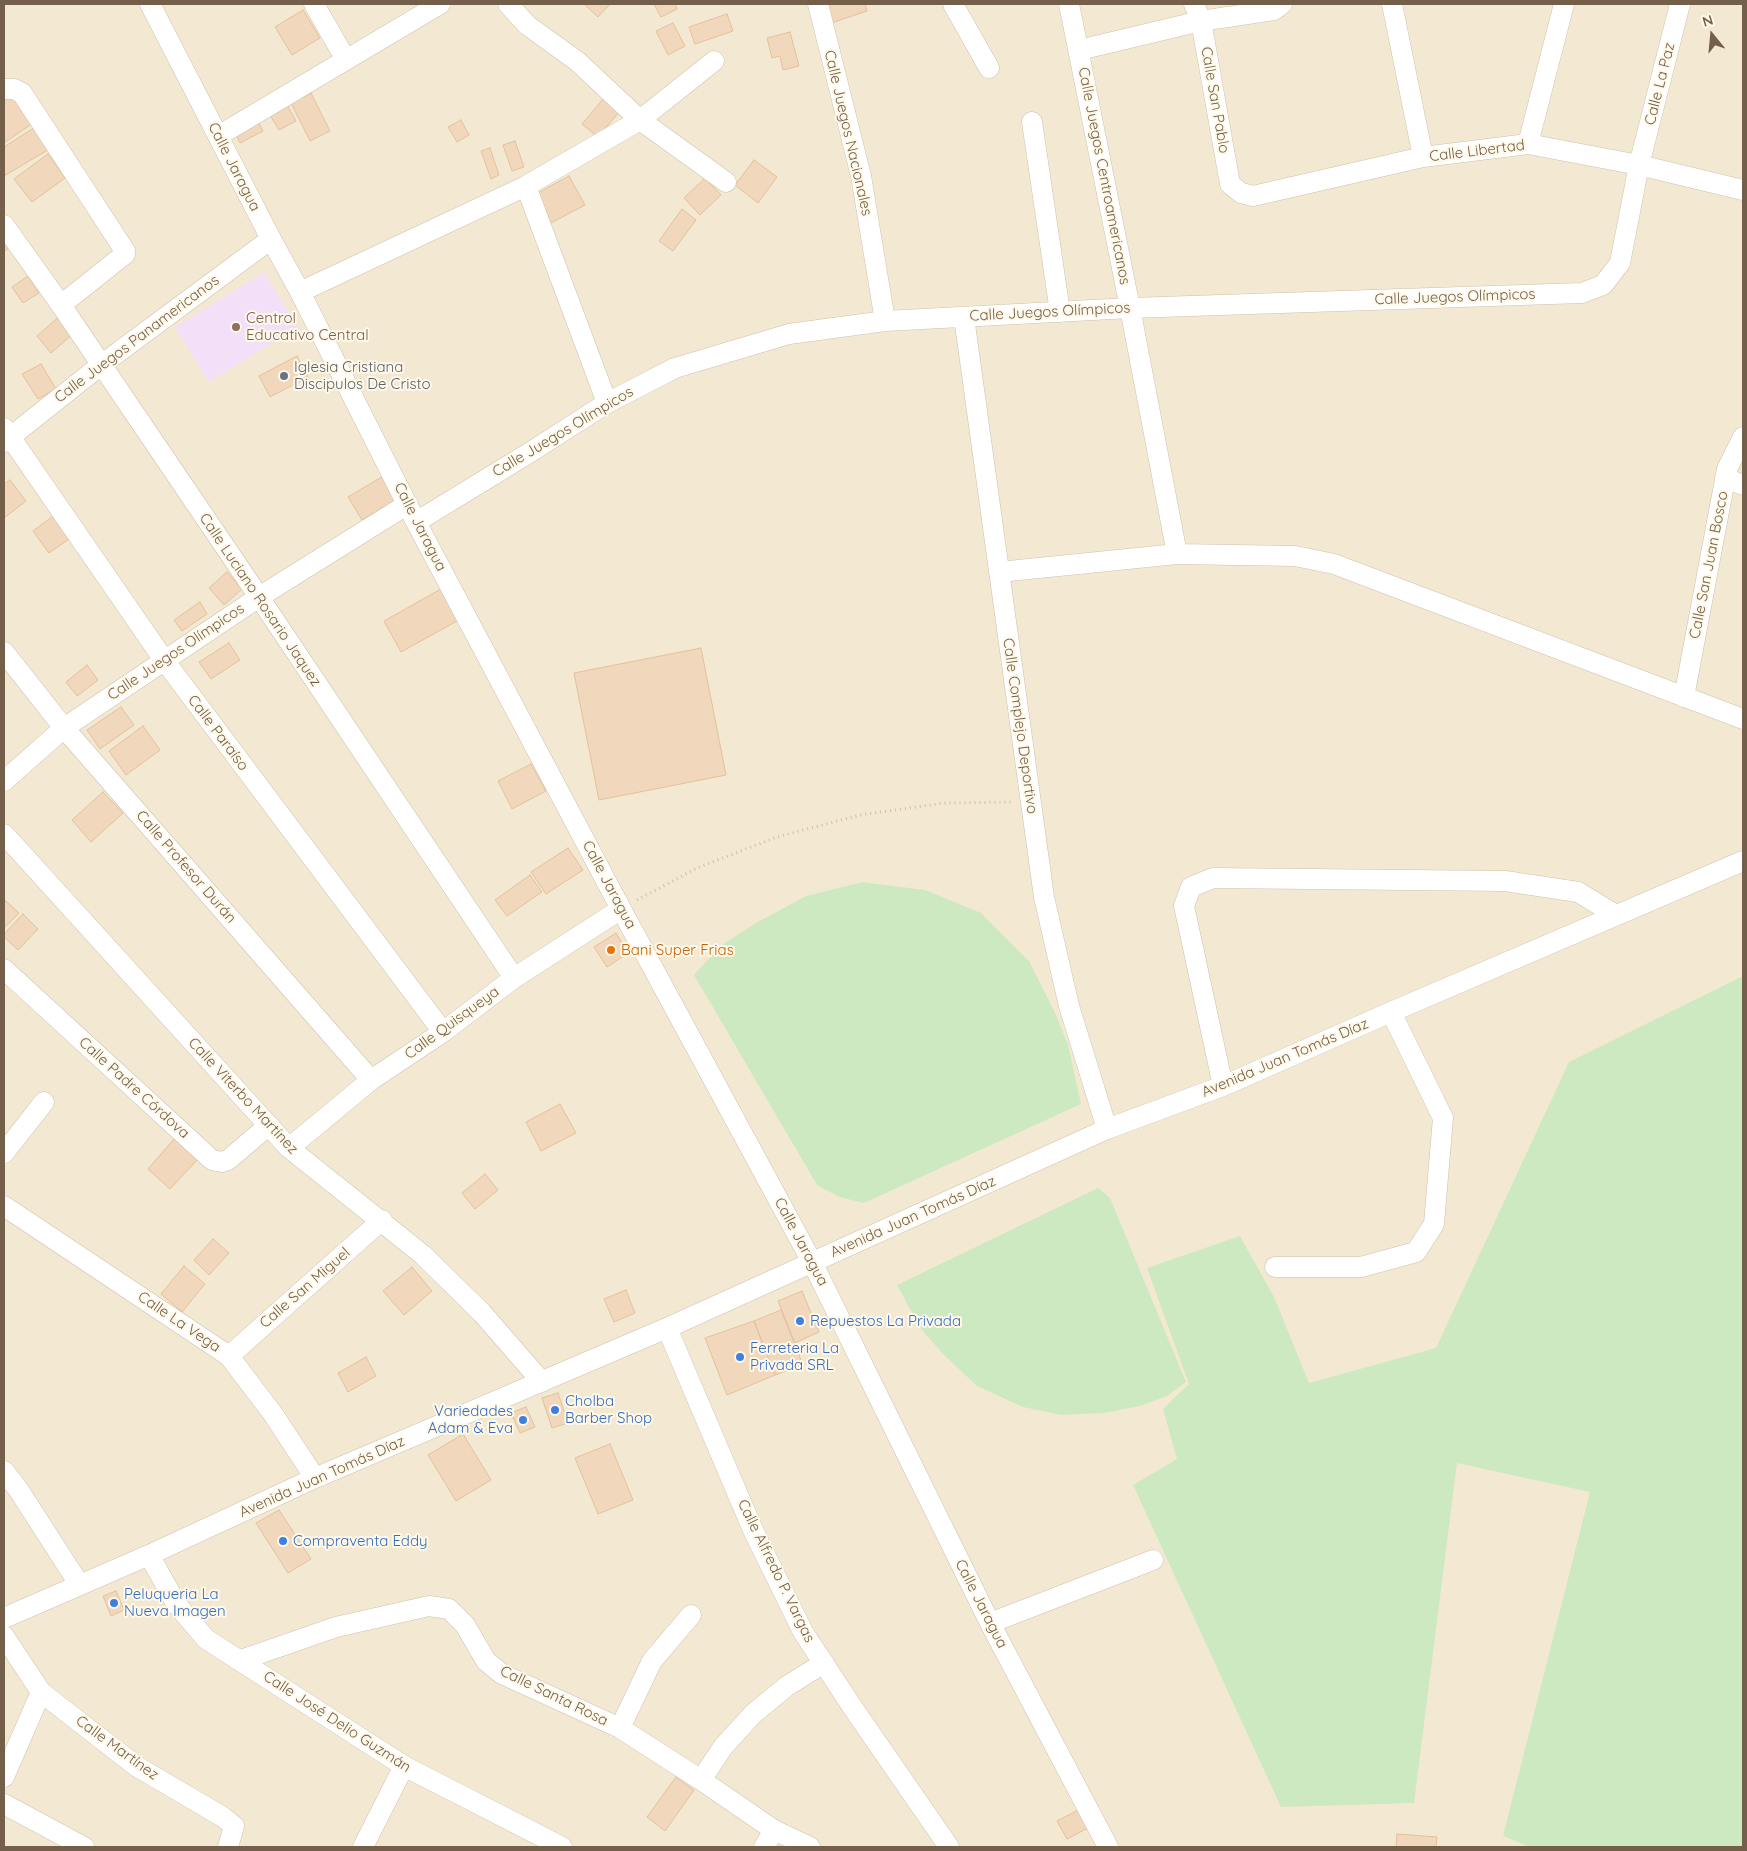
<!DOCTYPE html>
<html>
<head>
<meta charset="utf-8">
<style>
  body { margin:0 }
  #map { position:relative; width:1747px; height:1851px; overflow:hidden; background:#fcf6e4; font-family:Quicksand,sans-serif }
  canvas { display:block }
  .frame { position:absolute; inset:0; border:5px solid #745f4a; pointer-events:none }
  .north { position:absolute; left:1687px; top:10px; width:50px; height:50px; -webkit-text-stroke:4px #fff9ea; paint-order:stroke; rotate:343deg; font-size:14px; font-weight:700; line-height:20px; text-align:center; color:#745f4a }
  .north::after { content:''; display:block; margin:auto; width:18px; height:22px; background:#745f4a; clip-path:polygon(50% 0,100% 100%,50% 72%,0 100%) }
</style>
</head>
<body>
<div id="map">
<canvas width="1747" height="1851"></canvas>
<div class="frame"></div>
<div class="north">N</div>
</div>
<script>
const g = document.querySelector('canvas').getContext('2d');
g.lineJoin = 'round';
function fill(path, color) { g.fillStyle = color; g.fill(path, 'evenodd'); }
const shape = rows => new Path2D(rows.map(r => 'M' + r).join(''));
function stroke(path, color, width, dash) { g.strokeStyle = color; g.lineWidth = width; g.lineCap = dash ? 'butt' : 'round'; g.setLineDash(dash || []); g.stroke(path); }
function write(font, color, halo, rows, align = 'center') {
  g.font = font + ' Quicksand,sans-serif'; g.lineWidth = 4; g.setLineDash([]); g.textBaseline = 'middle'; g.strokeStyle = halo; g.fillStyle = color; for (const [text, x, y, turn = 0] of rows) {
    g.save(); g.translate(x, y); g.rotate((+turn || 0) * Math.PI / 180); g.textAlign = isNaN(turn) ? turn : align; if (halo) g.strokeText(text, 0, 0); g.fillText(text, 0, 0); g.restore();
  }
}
fill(shape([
  [4,4,1743,4,1743,1847,4,1847]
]), '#f3e9d2');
fill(shape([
  [264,272,298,327,209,382,175,327]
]), '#f3e0f8');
fill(shape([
  [862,882,925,890,981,913,1029,961,1055,1013,1068,1045,1081,1104,864,1203,839,1197,817,1185,694,975,720,946,756,923,806,896],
  [1743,976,1743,1847,1530,1847,1503,1836,1590,1492,1457,1463,1414,1803,1281,1807,1133,1485,1177,1459,1163,1409,1189,1384,1147,1268,1240,1236,1274,1297,1309,1383,1436,1348,1569,1062],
  [1098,1188,1110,1198,1186,1382,1167,1396,1140,1406,1104,1413,1062,1415,1023,1407,977,1386,944,1355,921,1329,897,1285]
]), '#cde9c2');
const building = shape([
  [584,4,610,4,598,17,584,4],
  [654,4,675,4,677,9,661,17,654,4],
  [824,4,865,4,867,11,831,23,824,4],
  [303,10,320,38,292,55,275,27,303,10],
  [727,14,733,31,695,44,689,27,727,14],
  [673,23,685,46,668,55,656,31,673,23],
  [790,32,799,66,783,70,780,56,772,58,767,38,790,32],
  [311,93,330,131,310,141,291,103,311,93],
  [13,94,33,123,4,143,4,100,13,94],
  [604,98,620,111,598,137,582,124,604,98],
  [287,105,296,121,279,130,270,115,287,105],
  [257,120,263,131,240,143,235,132,257,120],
  [461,120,469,135,457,142,448,127,461,120],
  [37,126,51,148,4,176,4,147,37,126],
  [515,141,524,167,512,171,503,145,515,141],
  [490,148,499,175,491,179,481,151,490,148],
  [48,154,65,178,32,202,14,179,48,154],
  [754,160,777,177,758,203,735,185,754,160],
  [569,176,585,205,551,223,536,194,569,176],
  [705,178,721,195,700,215,684,198,705,178],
  [682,209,696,220,673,251,659,241,682,209],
  [4,238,10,247,4,252,4,238],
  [28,276,39,293,23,303,12,287,28,276],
  [62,314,76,331,51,353,37,336,62,314],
  [297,356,308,377,270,397,259,376,297,356],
  [41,364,56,389,38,399,22,374,41,364],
  [385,475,399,498,362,520,348,497,385,475],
  [10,480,26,501,4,518,4,484,10,480],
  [56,514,72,537,49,553,33,531,56,514],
  [227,572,242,589,224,605,209,588,227,572],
  [441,589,459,620,401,652,384,621,441,589],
  [200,602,207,614,182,631,174,620,200,602],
  [229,643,240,660,211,679,199,662,229,643],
  [701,648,726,775,599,800,574,673,701,648],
  [87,665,98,680,77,696,66,682,87,665],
  [121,707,134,725,100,749,87,730,121,707],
  [143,726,160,750,126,775,109,751,143,726],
  [531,764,546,791,512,809,498,781,531,764],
  [103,792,123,813,91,842,72,820,103,792],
  [568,848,583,870,546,894,531,872,568,848],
  [530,875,542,892,507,916,495,900,530,875],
  [6,901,19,913,4,928,4,903,6,901],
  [23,914,38,929,18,950,4,937,4,934,23,914],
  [616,933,628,953,607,967,594,947,616,933],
  [560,1104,576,1133,541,1151,526,1122,560,1104],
  [174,1139,197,1160,170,1189,148,1169,174,1139],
  [485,1174,498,1190,475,1209,462,1193,485,1174],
  [213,1239,229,1253,209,1275,194,1260,213,1239],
  [184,1266,205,1284,182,1312,161,1294,184,1266],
  [412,1267,432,1291,404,1315,383,1291,412,1267],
  [626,1290,635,1313,614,1322,604,1299,626,1290],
  [802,1291,819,1332,795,1343,778,1301,802,1291],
  [781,1310,803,1365,775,1375,754,1321,781,1310],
  [754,1321,775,1375,727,1395,705,1338,754,1321],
  [366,1357,376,1376,348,1392,338,1373,366,1357],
  [558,1393,568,1423,552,1428,542,1398,558,1393],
  [526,1407,535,1427,520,1433,511,1413,526,1407],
  [463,1434,491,1480,456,1501,428,1455,463,1434],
  [610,1444,633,1500,598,1514,575,1458,610,1444],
  [279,1510,311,1559,288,1573,256,1523,279,1510],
  [116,1591,124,1610,111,1616,103,1596,116,1591],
  [676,1777,694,1790,665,1831,647,1817,676,1777],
  [1078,1810,1088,1828,1067,1839,1057,1821,1078,1810],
  [1397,1834,1437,1837,1436,1847,1396,1847,1397,1834]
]);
fill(building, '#f1d8bc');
stroke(building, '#e3c19c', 1);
const minor = shape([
  [150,4,271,239,300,292,416,522,621,909,812,1262,990,1623,1108,1847],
  [314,4,346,60],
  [508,4,527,25,577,61,640,120,726,182],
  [818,4,861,176,885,321],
  [953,4,989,68],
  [1069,4,1130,308,1177,554],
  [1194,4,1201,21,1230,184,1241,193,1253,196,1423,157,1528,144,1639,165,1743,190],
  [1392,4,1423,157],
  [1079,50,1201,21,1274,10,1282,4],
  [4,89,14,89,22,93,125,251,125,254,61,305],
  [1032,122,1060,312],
  [218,136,440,4],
  [1528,144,1564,4],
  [526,186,640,120,714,61],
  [4,225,61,305,259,597,514,978],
  [300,292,526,186,607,403],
  [964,317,1044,897,1069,1006,1107,1129],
  [4,428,164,660,443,1032],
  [4,442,101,365,271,239],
  [1725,478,1743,485],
  [416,522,529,453,607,403,675,368,789,334,885,321,1130,308,1582,293,1603,285,1620,263,1639,165,1680,4],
  [999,572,1177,554,1295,556,1334,564,1743,719],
  [4,652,64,728,371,1080],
  [1684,697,1727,469,1743,437],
  [4,781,64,728,259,597,408,504],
  [4,834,289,1148,423,1255,482,1313,542,1382],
  [4,969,212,1160,222,1162,228,1160,269,1125],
  [1223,1086,1184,906,1191,887,1213,878,1505,881,1578,892,1616,915],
  [289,1148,371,1080,443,1032,514,978,621,909],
  [4,1153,44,1102],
  [4,1206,229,1356,273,1414,315,1478],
  [1275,1267,1361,1267,1416,1252,1434,1224,1443,1118,1391,1012],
  [667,1328,753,1530,803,1632,853,1708,949,1847],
  [229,1356,382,1220],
  [4,1471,18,1489,79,1584],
  [149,1555,177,1605,206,1639,404,1766,562,1847],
  [4,1618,149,1555,315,1478,667,1328,1107,1129,1223,1086,1391,1012,1743,861],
  [990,1623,1153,1560],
  [4,1636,41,1692,136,1766,223,1817,234,1826,228,1847],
  [241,1660,336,1627,429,1606,449,1609,465,1625,486,1661,502,1674,620,1728,701,1780,774,1830,810,1847],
  [620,1728,652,1661,691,1615],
  [4,1777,41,1692],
  [701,1780,723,1747,753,1714,787,1686,824,1663],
  [4,1804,84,1847],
  [363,1847,404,1766],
  [764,1847,774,1830]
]);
stroke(minor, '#cfc1ad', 21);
stroke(shape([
  [637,900,697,868,777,837,860,815,944,803,1013,802]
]), '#d6bc9f', 3, [1, 4]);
stroke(minor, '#fff', 20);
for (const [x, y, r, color] of [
  [236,327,5,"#8d6e63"],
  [284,376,5,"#6b7280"],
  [611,950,5,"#e8710a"],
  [800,1321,5,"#3f7fe0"],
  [740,1357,5,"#3f7fe0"],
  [555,1410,5,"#3f7fe0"],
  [523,1420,5,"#3f7fe0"],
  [283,1541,5,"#3f7fe0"],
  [114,1603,5,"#3f7fe0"]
]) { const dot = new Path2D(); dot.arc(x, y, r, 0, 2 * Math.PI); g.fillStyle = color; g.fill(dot); stroke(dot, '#fff9ea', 2); }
write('15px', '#745f4a', '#fff9ea', [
  ["Calle La Paz",1660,84,-76],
  ["Calle San Pablo",1215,100,80],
  ["Calle Juegos Nacionales",848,133,77],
  ["Calle Libertad",1477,151,-7],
  ["Calle Jaragua",234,167,63],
  ["Calle Juegos Centroamericanos",1104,176,79],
  ["Calle Juegos Olímpicos",1455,297,-2],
  ["Calle Juegos Olímpicos",1050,312,-3],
  ["Calle Juegos Panamericanos",137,339,-37],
  ["Calle Juegos Olímpicos",563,432,-31],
  ["Calle Jaragua",420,527,63],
  ["Calle San Juan Bosco",1709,565,-79],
  ["Calle Luciano Rosario Jaquez",260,600,56],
  ["Calle Juegos Olímpicos",176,652,-34],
  ["Calle Complejo Deportivo",1020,726,82],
  ["Calle Paraíso",218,733,53],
  ["Calle Profesor Durán",186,867,49],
  ["Calle Jaragua",609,885,62],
  ["Calle Quisqueya",452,1023,-36],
  ["Avenida Juan Tomás Díaz",1285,1058,-23],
  ["Calle Padre Córdova",134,1088,42],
  ["Calle Viterbo Martínez",243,1096,47],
  ["Avenida Juan Tomás Díaz",913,1217,-24],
  ["Calle Jaragua",801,1242,62],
  ["Calle San Miguel",305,1288,-41],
  ["Calle La Vega",179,1322,34],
  ["Avenida Juan Tomás Díaz",322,1477,-24],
  ["Calle Alfredo P. Vargas",776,1571,64],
  ["Calle Jaragua",981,1604,63],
  ["Calle Santa Rosa",554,1696,26],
  ["Calle José Delio Guzmán",337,1722,33],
  ["Calle Martínez",117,1748,36]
]);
write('15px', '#785e54', '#fff9ea', [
  ["Centrol",246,318],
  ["Educativo Central",246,335]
], 'left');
write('15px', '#5b616d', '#fff9ea', [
  ["Iglesia Cristiana",294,367],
  ["Discipulos De Cristo",294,384]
], 'left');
write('15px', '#c56008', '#fff9ea', [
  ["Bani Super Frias",621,950]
], 'left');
write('15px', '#366cbe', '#fff9ea', [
  ["Repuestos La Privada",810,1321],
  ["Ferreteria La",750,1348],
  ["Privada SRL",750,1365],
  ["Cholba",565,1401],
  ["Barber Shop",565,1418],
  ["Variedades",513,1411,"right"],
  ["Adam & Eva",513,1428,"right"],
  ["Compraventa Eddy",293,1541],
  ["Peluqueria La",124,1594],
  ["Nueva Imagen",124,1611]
], 'left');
</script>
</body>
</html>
